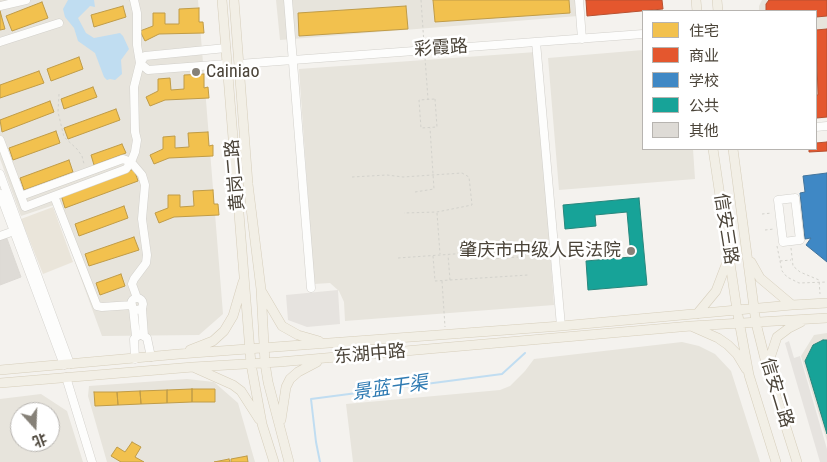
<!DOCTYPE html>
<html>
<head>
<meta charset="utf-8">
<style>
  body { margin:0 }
  #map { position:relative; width:827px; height:462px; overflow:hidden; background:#f4f2ee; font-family:"Roboto Condensed","Noto Sans SC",sans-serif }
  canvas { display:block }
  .legend { position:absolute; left:642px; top:10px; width:175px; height:140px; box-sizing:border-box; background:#fff; border:1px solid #b7b4b0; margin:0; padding:6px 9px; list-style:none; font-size:15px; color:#4b4439 }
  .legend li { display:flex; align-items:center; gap:10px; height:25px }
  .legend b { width:25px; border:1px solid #b7b4b0 }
  .north { position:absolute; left:10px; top:402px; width:50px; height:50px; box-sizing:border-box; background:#fff; border:1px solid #b7b4b0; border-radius:50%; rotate:160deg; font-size:14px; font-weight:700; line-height:20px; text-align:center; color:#4b4439 }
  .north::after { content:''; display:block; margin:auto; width:18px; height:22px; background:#868178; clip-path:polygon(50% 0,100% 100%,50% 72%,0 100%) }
</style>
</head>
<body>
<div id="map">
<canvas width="827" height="462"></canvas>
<ul class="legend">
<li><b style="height:14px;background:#f2c14e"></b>住宅</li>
<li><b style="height:14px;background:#e4572e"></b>商业</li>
<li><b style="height:14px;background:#3f88c5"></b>学校</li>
<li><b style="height:14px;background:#17a398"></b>公共</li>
<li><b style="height:14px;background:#dedbd6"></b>其他</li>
</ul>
<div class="north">北</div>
</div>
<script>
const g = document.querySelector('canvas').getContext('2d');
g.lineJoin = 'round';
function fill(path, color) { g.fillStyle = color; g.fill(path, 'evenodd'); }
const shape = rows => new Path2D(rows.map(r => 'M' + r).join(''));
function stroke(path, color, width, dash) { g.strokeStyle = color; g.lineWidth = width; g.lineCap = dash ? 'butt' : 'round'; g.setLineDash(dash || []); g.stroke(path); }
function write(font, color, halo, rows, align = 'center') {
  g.font = font + ' "Roboto Condensed","Noto Sans SC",sans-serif'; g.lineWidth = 5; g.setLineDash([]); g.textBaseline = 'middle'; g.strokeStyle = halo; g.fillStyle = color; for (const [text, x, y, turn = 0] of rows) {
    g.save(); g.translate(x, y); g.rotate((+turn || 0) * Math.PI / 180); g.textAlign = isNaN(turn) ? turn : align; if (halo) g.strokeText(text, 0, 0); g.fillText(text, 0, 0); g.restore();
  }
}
fill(shape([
  [0,0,198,0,223,314,199,335,102,336,54,205,21,216,0,159],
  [276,0,576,0,578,16,280,40],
  [762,0,827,0,827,118,816,119,816,11,759,11,759,6],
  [643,50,643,149,693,149,695,179,559,190,548,58],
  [536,52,554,305,345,321,344,302,339,291,330,283,314,284,299,69],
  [827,333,827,441,801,356,814,335],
  [682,342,699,346,715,354,731,371,760,462,353,462,346,404,500,390,510,386,525,371,534,359],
  [187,379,214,382,238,403,255,462,107,462,88,396,89,386],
  [41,394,67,411,83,462,0,462,0,399],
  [20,412,50,412,50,442,20,442]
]), '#e7e4dc');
fill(shape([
  [53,207,73,262,43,274,21,219]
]), '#eae5da');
fill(shape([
  [338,290,340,324,307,327,288,320,286,295],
  [789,341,794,358,800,356,827,449,827,462,820,462,785,343]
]), '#e6e3df');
fill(shape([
  [68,0,94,0,95,7,90,6,78,18,86,33,94,38,120,33,123,36,129,49,121,60,122,74,115,80,110,79,107,80,104,77,95,53,78,41,74,28,65,17,63,9]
]), '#c0ddf1');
const homes = shape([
  [433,0,569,0,570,13,435,22,433,0],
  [42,2,48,18,12,31,6,16,42,2],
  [123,6,126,17,94,27,91,15,123,6],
  [406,6,408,29,299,36,298,13,406,6],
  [199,8,199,22,203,22,204,33,159,34,145,41,140,31,153,26,153,13,165,13,165,24,179,24,179,9,199,8],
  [0,11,5,29,0,30,0,11],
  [79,57,83,69,51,81,47,69,79,57],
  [39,71,44,83,0,98,0,85,39,71],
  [204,74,204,88,208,87,209,98,165,100,150,106,146,97,158,91,158,79,170,78,171,90,184,89,184,75,204,74],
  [93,87,97,97,64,109,61,99,93,87],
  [50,101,54,112,2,132,0,120,50,101],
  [116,109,120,120,68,139,64,128,116,109],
  [56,131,60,143,13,160,9,148,56,131],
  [208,132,209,146,213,145,213,156,169,158,154,164,150,155,163,149,163,137,175,136,175,148,189,147,188,133,208,132],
  [122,144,126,153,94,165,91,155,122,144],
  [69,160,73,172,24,190,20,178,69,160],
  [134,169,138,181,65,208,61,195,134,169],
  [213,190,214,204,218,204,219,215,174,217,159,223,155,213,168,208,168,195,180,195,180,207,194,206,193,191,213,190],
  [124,206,128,218,79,236,75,224,124,206],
  [134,237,139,250,89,266,85,254,134,237],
  [121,274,125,286,100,295,96,283,121,274],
  [192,389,215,389,215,402,192,402,192,389],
  [192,389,192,402,167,403,167,390,192,389],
  [167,390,167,403,141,404,140,391,167,390],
  [140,391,141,404,118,405,117,392,140,391],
  [94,392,117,392,118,405,95,406,94,392],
  [132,442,141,447,135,457,144,462,121,462,111,456,117,447,125,452,132,442],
  [247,456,248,462,231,462,231,459,247,456],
  [229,459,230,462,214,462,229,459]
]);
fill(homes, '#f2c14e');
stroke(homes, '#c09c48', 1);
const shops = shape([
  [586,0,662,0,663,9,587,16,586,0],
  [769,0,827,0,827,16,816,17,816,11,766,11,766,4,769,0],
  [827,29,827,117,816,118,816,95,818,95,816,30,827,29],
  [827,142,827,151,809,152,809,149,816,149,816,143,827,142]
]);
fill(shops, '#e4572e');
stroke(shops, '#b65131', 1);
const schools = shape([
  [827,173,827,262,806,245,811,238,805,239,800,193,805,192,803,176,827,173]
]);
fill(schools, '#3f88c5');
stroke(schools, '#43749b', 1);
const public = shape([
  [639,198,647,285,588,290,586,261,631,257,627,212,595,215,596,226,565,229,563,205,639,198],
  [823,340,827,340,827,434,805,361,813,345,823,340]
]);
fill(public, '#17a398');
stroke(public, '#27867c', 1);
stroke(shape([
  [320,462,316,442,311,399,502,374,525,353]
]), '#c0ddf1', 2);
const building = shape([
  [6,236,21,277,0,285,0,238,6,236]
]);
fill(building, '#dedbd6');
stroke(building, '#dcd9d4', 1);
const minor = shape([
  [134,0,137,13,137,45,140,63,148,70,227,64],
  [288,0,311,288],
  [579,0,582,39],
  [0,6,26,0],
  [0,42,59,23],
  [536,42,561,326],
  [239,64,643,34],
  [816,127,827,126],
  [0,140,21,196],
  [0,174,70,364],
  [0,194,64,365],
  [54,196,126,169,131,162,123,159,21,196,25,207,54,196,97,306,102,307,132,305],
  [795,198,800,240,783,242,778,200,795,198],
  [0,236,17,230],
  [137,298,132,284,134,279,146,263,147,255,142,219,145,185,142,175,131,162,135,152,137,140,135,132,134,87,140,63,145,56,226,48],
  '131 304a6 6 0 1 1 12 0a6 6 0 1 1-12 0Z',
  [133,308,136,336],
  [142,309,144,336],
  [135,359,134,339,140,334,147,338,151,357],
  [66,377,92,462]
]);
const major = shape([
  [222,0,251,364,262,424,274,462],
  [234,0,248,184,261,289,265,363,268,382,289,462],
  [696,0,697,11],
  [717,0,718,11],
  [713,149,737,310,749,375,776,462],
  [733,149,756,323,767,367,797,462],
  [751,262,760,278,792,305],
  [262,292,282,326,298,335,319,341],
  [697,314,716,291,729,257],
  [693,327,718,338,728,345,737,354,746,369],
  [190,350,213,341,224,331,233,316,243,282],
  [767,367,777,337,789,328,801,322],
  [195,368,233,385,241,391,259,419],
  [0,370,179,354,561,326,792,305,827,303],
  [0,383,193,367,279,362,691,326,827,318],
  [281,420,286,387,290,379,298,372,317,362]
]);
stroke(minor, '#d2d0cb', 9);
stroke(major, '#d6cebb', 10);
stroke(shape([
  [421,0,424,44],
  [425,58,428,99],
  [59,94,58,112,64,137,77,149,82,156,84,164],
  [435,99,437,127,421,128,419,100,435,99],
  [352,177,387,175,403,177,462,173,469,177,472,205,437,212,404,213],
  [415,192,434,189,430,128],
  [437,213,440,254],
  [762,214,772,213],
  [765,230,774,229],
  [777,246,782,271,787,277,799,283,827,282],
  [791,248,793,266,800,272,819,280,820,294],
  [433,256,435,281,450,280,448,255],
  [398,258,468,253,483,259,519,257],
  [780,261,791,260],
  [450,280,528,275],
  [442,281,445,327]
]), '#d3d2cc', 1, [2.5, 2.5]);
stroke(minor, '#fdfdfc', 8);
stroke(major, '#f2efe6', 9);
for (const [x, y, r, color] of [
  [196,72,5,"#868178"],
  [631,251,5,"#868178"]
]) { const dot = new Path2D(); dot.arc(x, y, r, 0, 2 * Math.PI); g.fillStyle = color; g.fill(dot); stroke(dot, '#fff', 2); }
write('18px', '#4b4439', '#fff', [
  ["彩霞路",441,49,-4],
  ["黄岗二路",236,175,-95],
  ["信安三路",725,229,81],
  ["东湖中路",370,355,-5],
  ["信安二路",776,393,73]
]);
write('18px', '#4b4439', '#fff', [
  ["Cainiao",206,72],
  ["肇庆市中级人民法院",621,251,"right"]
], 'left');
write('italic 19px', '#2e7ab2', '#fff', [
  ["景蓝干渠",390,389,-8]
]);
</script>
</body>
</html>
